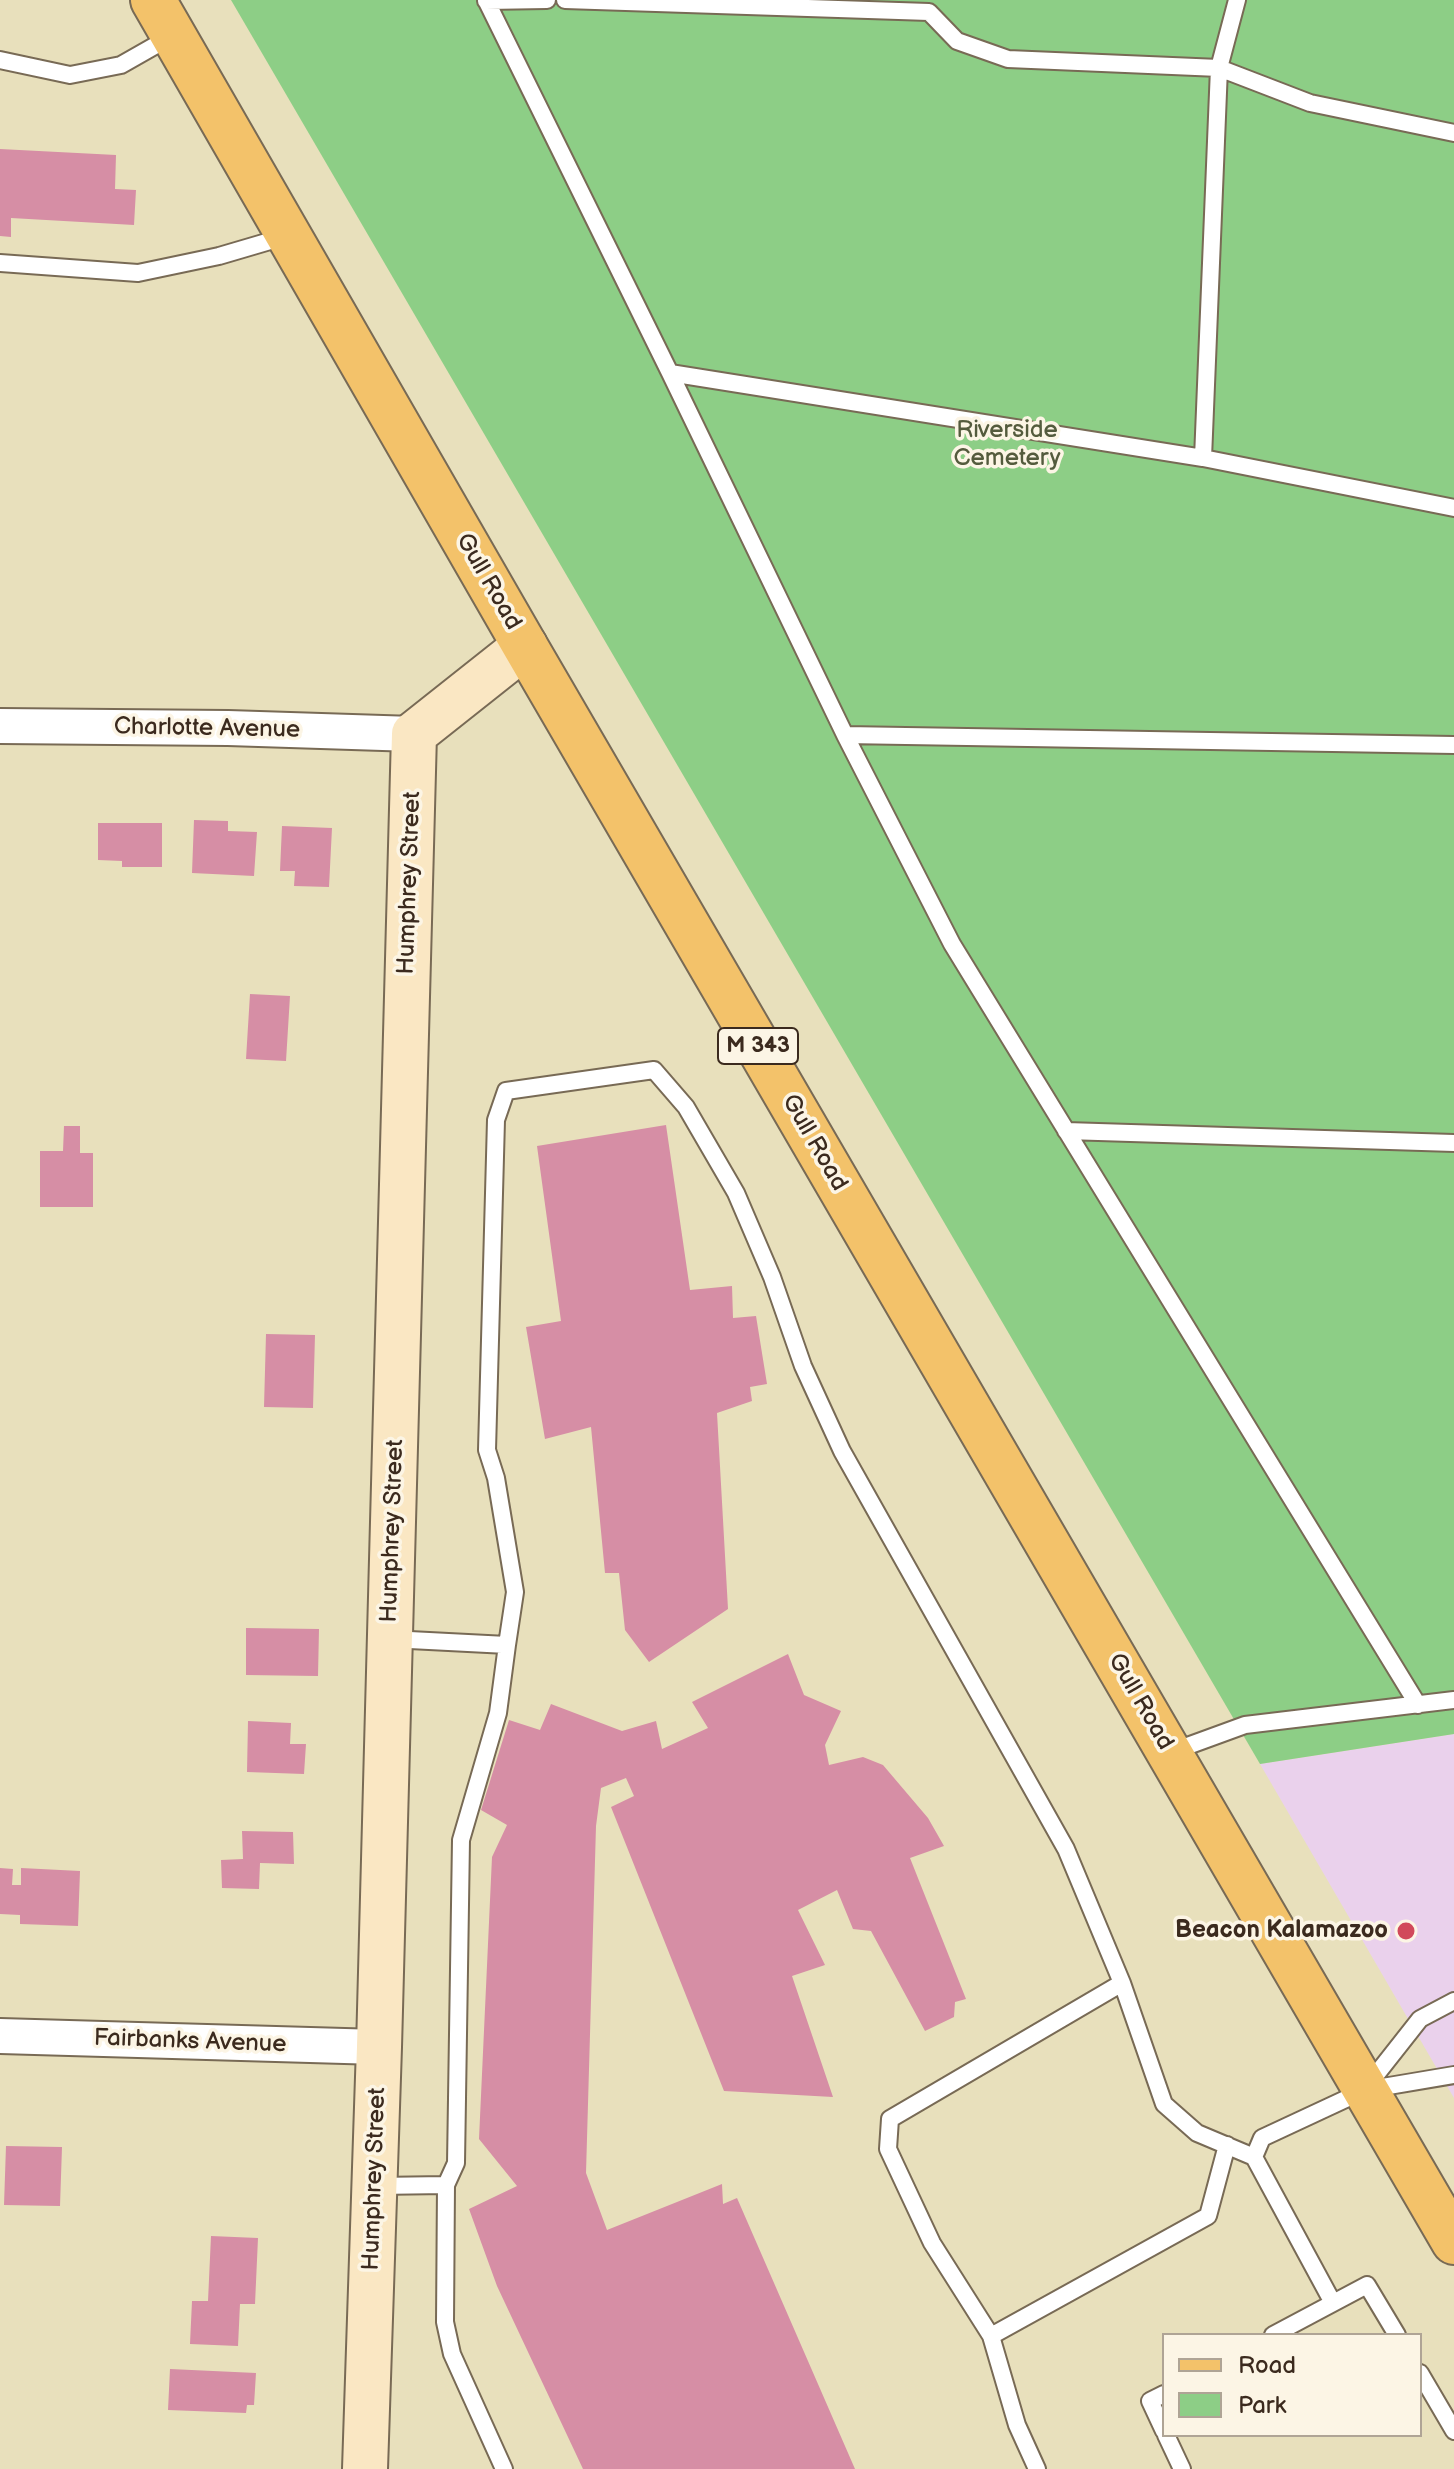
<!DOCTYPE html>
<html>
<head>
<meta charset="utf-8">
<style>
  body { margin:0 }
  #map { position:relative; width:1454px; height:2469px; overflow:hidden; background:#e8e0bc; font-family:"Balsamiq Sans",sans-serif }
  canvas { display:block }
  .legend { position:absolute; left:1162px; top:2333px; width:260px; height:104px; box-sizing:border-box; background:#fcf5e5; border:2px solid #afa495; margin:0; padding:10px 14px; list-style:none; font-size:24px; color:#3b2a1e }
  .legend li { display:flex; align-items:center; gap:16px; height:40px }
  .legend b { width:40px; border:2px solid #afa495 }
</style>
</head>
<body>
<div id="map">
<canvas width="1454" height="2469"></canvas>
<ul class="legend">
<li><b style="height:10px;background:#f3c26a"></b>Road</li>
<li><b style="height:22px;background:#8dce86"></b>Park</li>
</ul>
</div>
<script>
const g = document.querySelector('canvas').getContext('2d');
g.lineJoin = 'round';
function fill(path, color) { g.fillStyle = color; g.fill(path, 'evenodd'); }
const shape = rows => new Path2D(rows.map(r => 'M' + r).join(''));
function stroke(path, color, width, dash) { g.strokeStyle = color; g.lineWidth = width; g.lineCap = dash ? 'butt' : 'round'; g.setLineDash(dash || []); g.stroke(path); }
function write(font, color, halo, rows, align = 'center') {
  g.font = font + ' "Balsamiq Sans",sans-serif'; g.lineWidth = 7; g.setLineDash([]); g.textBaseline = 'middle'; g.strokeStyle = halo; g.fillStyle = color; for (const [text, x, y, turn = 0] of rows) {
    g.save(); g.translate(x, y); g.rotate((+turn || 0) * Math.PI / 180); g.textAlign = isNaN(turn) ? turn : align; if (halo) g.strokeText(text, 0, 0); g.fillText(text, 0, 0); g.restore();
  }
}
fill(shape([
  [1454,1734,1454,2098,1260,1764]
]), '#ead1ec');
fill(shape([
  [231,0,1454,0,1454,1734,1260,1764]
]), '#8dce86');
fill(shape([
  [0,149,116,155,115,189,136,190,134,225,11,218,11,237,0,236],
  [194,820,228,821,228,831,257,832,254,876,192,873],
  [98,823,162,823,162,867,122,867,122,861,98,860],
  [282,826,332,828,329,887,294,886,295,871,280,871],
  [250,994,290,996,286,1061,246,1059],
  [666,1125,690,1290,732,1286,733,1318,756,1316,767,1384,750,1387,752,1401,717,1413,728,1609,649,1662,625,1630,619,1573,605,1573,591,1427,545,1439,526,1327,561,1321,537,1146],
  [64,1126,80,1126,80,1153,93,1153,93,1207,40,1207,40,1151,63,1151],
  [266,1334,315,1335,313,1408,264,1407],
  [246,1628,319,1629,318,1676,246,1675],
  [788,1654,804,1695,841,1711,825,1745,829,1765,863,1757,883,1765,928,1818,944,1846,910,1858,966,1999,955,2002,954,2017,925,2031,871,1931,853,1929,837,1890,798,1910,825,1965,792,1976,833,2097,724,2091,611,1807,634,1796,626,1778,601,1788,596,1826,586,2173,607,2230,722,2184,723,2204,737,2198,855,2469,583,2469,497,2286,469,2209,517,2186,479,2139,492,1857,507,1825,481,1810,509,1720,540,1730,551,1704,622,1731,656,1721,662,1749,708,1728,692,1702],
  [248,1721,291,1723,290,1744,306,1744,304,1774,247,1772],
  [242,1831,293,1832,294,1864,260,1863,259,1889,222,1888,221,1860,243,1859],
  [0,1868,13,1869,12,1885,21,1885,21,1868,80,1871,78,1926,20,1924,20,1915,0,1914],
  [6,2146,62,2147,60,2206,4,2205],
  [211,2236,258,2238,255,2304,240,2304,238,2346,190,2344,192,2301,208,2301],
  [170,2369,256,2373,254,2405,247,2405,246,2413,168,2410]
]), '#d68ea5');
const lane = shape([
  [486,0,670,373,845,735,952,944,1418,1705],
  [565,0,929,12,957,41,1008,59,1219,68,1310,103,1454,133],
  [486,1,547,0],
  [0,60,70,75,121,65,172,36],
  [0,263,138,273,219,256,287,236],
  [670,373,1203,458,1454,508],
  [1203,458,1219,68,1237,0],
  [845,735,1454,745],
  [1066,1131,1454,1143],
  [390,1639,507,1645,515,1592,496,1478,487,1450,496,1120,506,1091,654,1070,686,1107,736,1193,772,1277,803,1366,842,1451,1066,1849,1122,1983,1164,2104,1197,2133,1254,2157],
  [1171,1752,1245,1725,1454,1700],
  [1368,2085,1420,2019,1454,2001],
  [446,2185,445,2322,452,2354,504,2469],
  [376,2186,446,2185,456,2163,461,1840,498,1713,507,1645],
  [1333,2303,1254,2157,1262,2138,1365,2090,1454,2075],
  [1273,2335,1367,2285,1397,2335],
  [991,2336,1208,2216,1227,2145],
  [1420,2373,1454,2431],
  [1164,2394,1150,2401,1164,2431],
  [1166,2435,1182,2469],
  [1037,2469,1017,2425,991,2336,932,2243,888,2149,890,2119,1122,1983]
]);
const street = shape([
  [0,726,228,728,414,734],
  [0,2036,379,2047]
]);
const secondary = shape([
  [365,2469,379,2047,414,734,525,646]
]);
const primary = shape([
  [153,0,525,646,1454,2242]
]);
stroke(lane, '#786a55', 20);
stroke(street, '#786a55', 38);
stroke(secondary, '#786a55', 48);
stroke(primary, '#786a55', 48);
stroke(lane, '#fff', 16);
stroke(street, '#fff', 34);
stroke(secondary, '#fae7c3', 44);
stroke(primary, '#f3c26a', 44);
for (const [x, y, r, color] of [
  [1406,1931,10,"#d1495b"]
]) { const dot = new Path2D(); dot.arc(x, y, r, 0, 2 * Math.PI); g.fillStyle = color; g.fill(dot); stroke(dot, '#fcf5e5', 3); }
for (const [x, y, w] of [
  [758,1046,80]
]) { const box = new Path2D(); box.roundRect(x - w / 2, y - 18, w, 36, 6); g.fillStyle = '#fcf5e5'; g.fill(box); stroke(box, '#3b2a1e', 2); }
write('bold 22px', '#3b2a1e', null, [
  ["M 343",758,1046]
]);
write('24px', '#545b3d', '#fcf5e5', [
  ["Riverside",1007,431],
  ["Cemetery",1007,459]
]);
write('24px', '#3b2a1e', '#fcf5e5', [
  ["Gull Road",488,582,60],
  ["Charlotte Avenue",207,729,1],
  ["Humphrey Street",410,883,-88],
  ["Gull Road",814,1143,60],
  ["Humphrey Street",393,1531,-88],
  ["Gull Road",1140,1702,60],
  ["Fairbanks Avenue",190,2042,2],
  ["Humphrey Street",375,2179,-88]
]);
write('bold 24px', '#3b2a1e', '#fcf5e5', [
  ["Beacon Kalamazoo",1388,1931]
], 'right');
</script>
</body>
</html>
